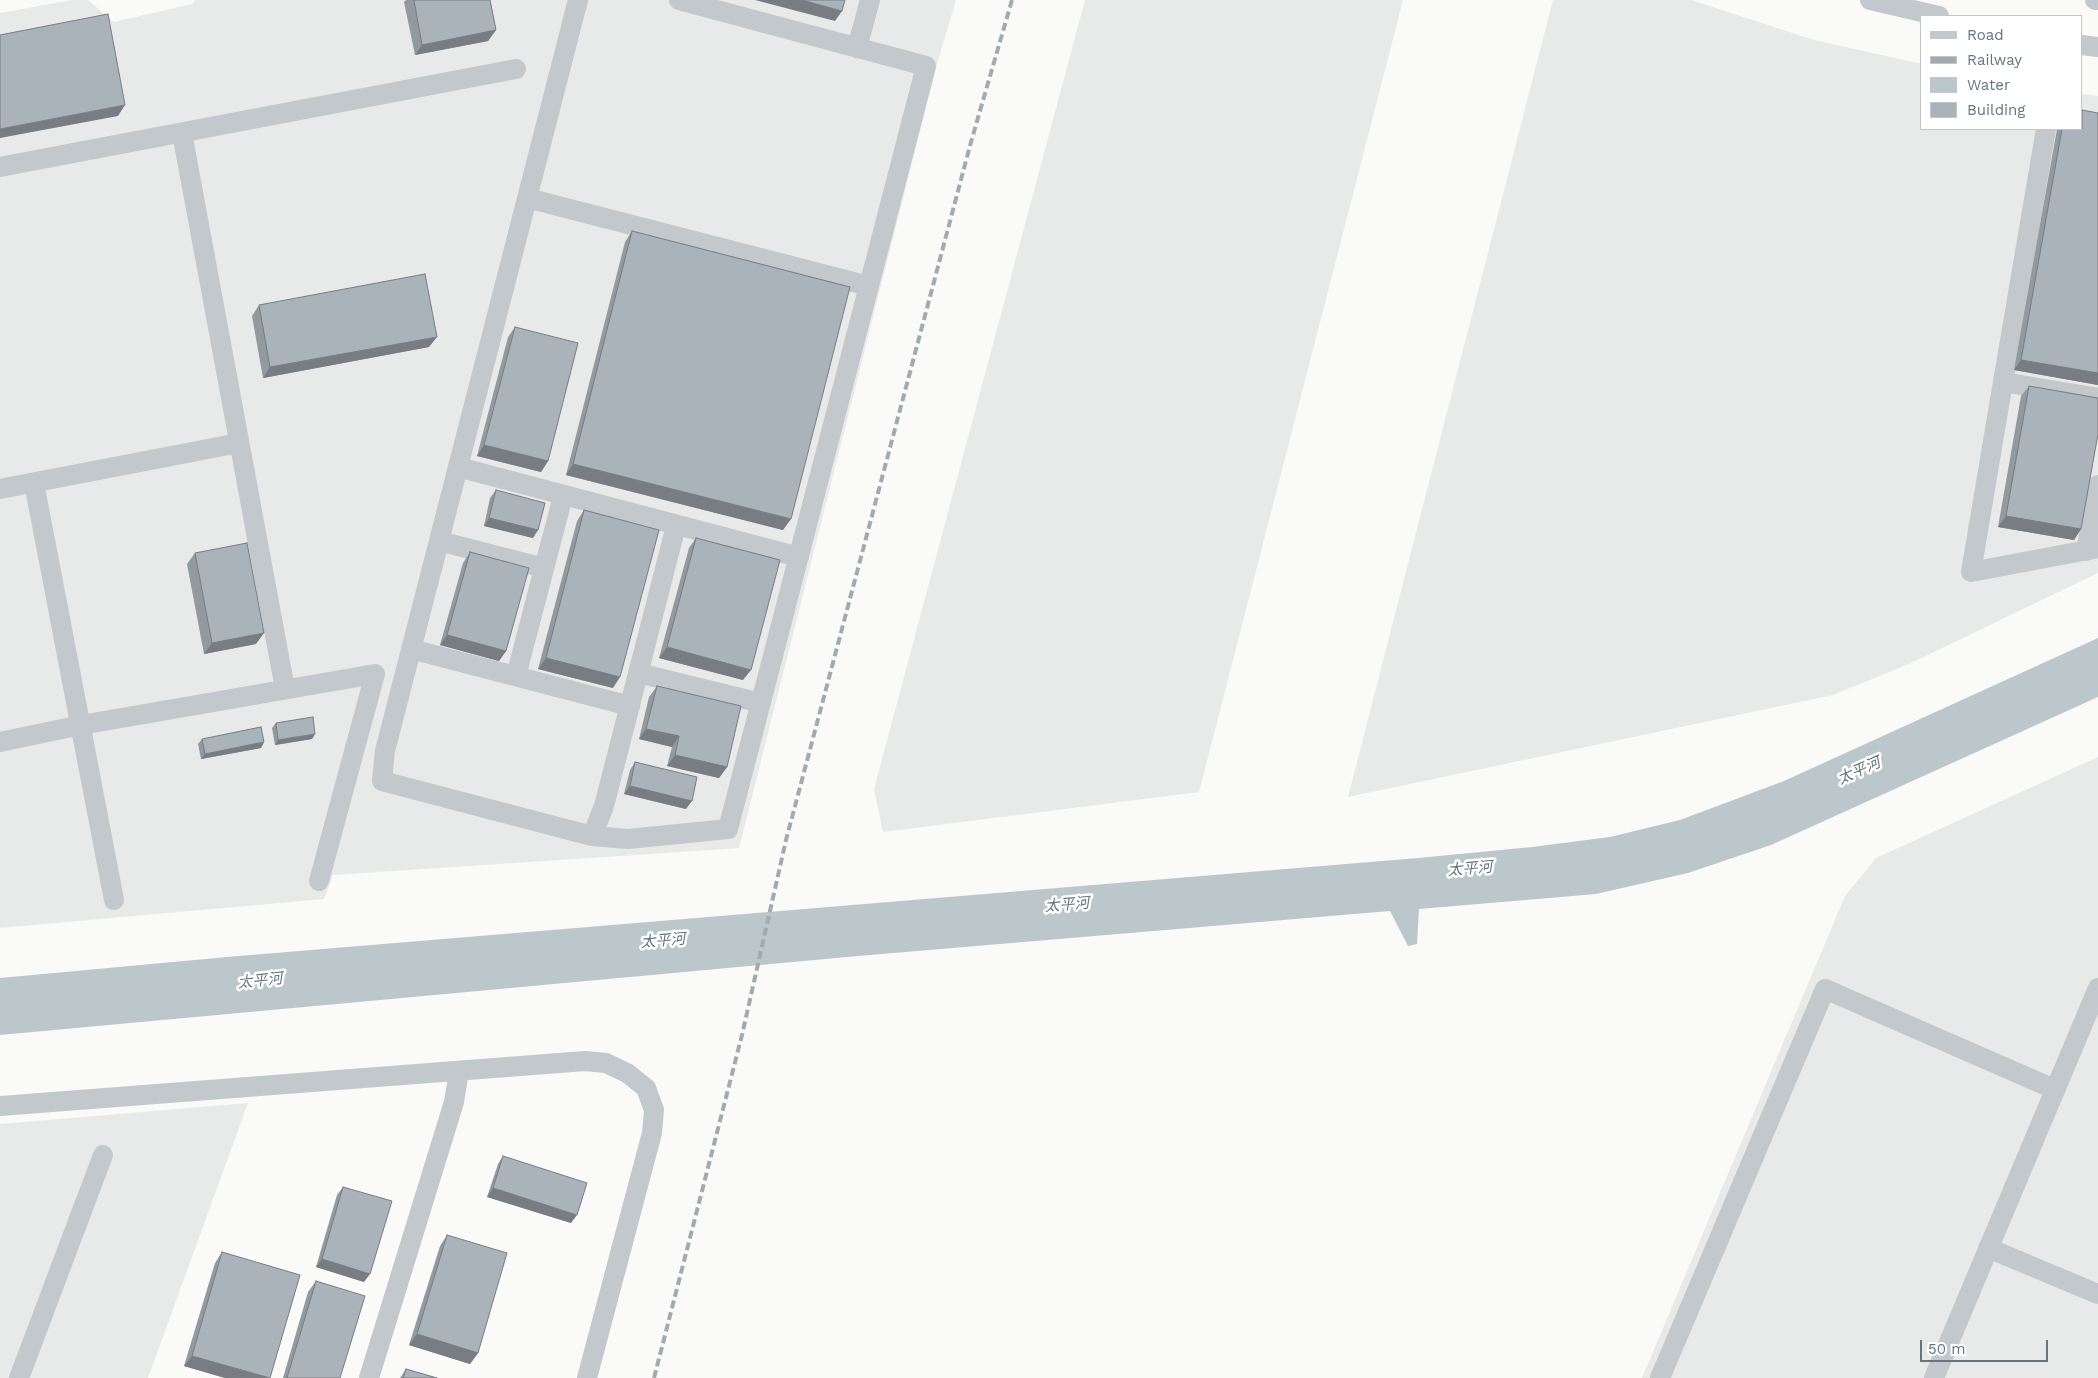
<!DOCTYPE html>
<html>
<head>
<meta charset="utf-8">
<style>
  body { margin:0 }
  #map { position:relative; width:2098px; height:1378px; overflow:hidden; background:#fafaf8; font-family:"Work Sans",sans-serif }
  canvas { display:block }
  .legend { position:absolute; left:1920px; top:15px; width:162px; height:115px; box-sizing:border-box; background:#fff; border:1px solid #c1c8cd; margin:0; padding:6px 9px; list-style:none; font-size:15px; color:#657683 }
  .legend li { display:flex; align-items:center; gap:10px; height:25px }
  .legend b { width:25px; border:1px solid #c1c8cd }
  .scale { position:absolute; left:1920px; top:1340px; width:128px; height:22px; box-sizing:border-box; border:2px solid #657683; border-top:0; padding-left:6px; font-size:15px; line-height:18px; white-space:nowrap; color:#657683; -webkit-text-stroke:4px #fff; paint-order:stroke }
</style>
</head>
<body>
<div id="map">
<canvas width="2098" height="1378"></canvas>
<ul class="legend">
<li><b style="height:6px;background:#c3c8cc"></b>Road</li>
<li><b style="height:6px;background:#a2aab0"></b>Railway</li>
<li><b style="height:14px;background:#bbc7cb"></b>Water</li>
<li><b style="height:14px;background:#aab3b9"></b>Building</li>
</ul>
<div class="scale">50 m</div>
</div>
<script>
const g = document.querySelector('canvas').getContext('2d');
g.lineJoin = 'round';
function fill(path, color) { g.fillStyle = color; g.fill(path, 'evenodd'); }
const shape = rows => new Path2D(rows.map(r => 'M' + r).join(''));
function stroke(path, color, width, dash) { g.strokeStyle = color; g.lineWidth = width; g.lineCap = dash ? 'butt' : 'round'; g.setLineDash(dash || []); g.stroke(path); }
function write(font, color, halo, rows, align = 'center') {
  g.font = font + ' "Work Sans","Noto Sans SC",sans-serif'; g.lineWidth = 5; g.setLineDash([]); g.textBaseline = 'middle'; g.strokeStyle = halo; g.fillStyle = color; for (const [text, x, y, turn = 0] of rows) {
    g.save(); g.translate(x, y); g.rotate((+turn || 0) * Math.PI / 180); g.textAlign = isNaN(turn) ? turn : align; if (halo) g.strokeText(text, 0, 0); g.fillText(text, 0, 0); g.restore();
  }
}
fill(shape([
  [72,0,88,0,114,22,192,4,195,0,956,0,937,64,739,848,333,875,324,899,0,928,0,13],
  [1085,0,1403,0,1199,792,883,832,874,789],
  [1553,0,1691,0,1814,40,1922,64,1922,129,2082,129,2082,94,2098,96,2098,573,1909,664,1833,695,1348,797],
  [2098,757,2098,1378,1642,1378,1845,896,1876,858],
  [248,1103,148,1378,0,1378,0,1124]
]), '#e8e9e9');
fill(shape([
  [2098,638,2098,697,1771,845,1688,873,1596,894,1419,909,1417,944,1408,946,1390,911,858,956,0,1035,0,978,227,957,1418,858,1532,847,1610,837,1680,820,1784,781]
]), '#bbc7cb');
stroke(shape([
  [578,0,385,751,382,781,592,836,628,839,728,829,926,66,679,0],
  [1870,0,1939,16],
  [2095,0,2098,0],
  [2082,45,2098,47],
  [857,48,870,0],
  [182,133,285,689],
  [0,167,516,69],
  [527,198,869,286],
  [2003,382,2046,129],
  [2098,398,2003,382,1971,572,2098,548],
  [458,467,799,557],
  [34,483,114,900],
  [0,489,239,443],
  [439,541,544,568],
  [2086,551,2098,485],
  [411,649,630,706],
  [638,673,761,703],
  [516,676,563,496],
  [0,742,81,725,375,674,319,881],
  [592,836,604,806,676,526],
  [0,1106,585,1061,606,1063,627,1073,646,1088,654,1110,652,1133,587,1378],
  [1988,1248,2098,1294],
  [19,1378,103,1155],
  [369,1378,454,1102,459,1071],
  [1660,1378,1825,989,2054,1089],
  [1934,1378,2098,988]
]), '#c3c8cc', 20);
stroke(shape([
  [654,1378,742,1035,786,840,971,142,1012,0]
]), '#a2aab0', 4, [8, 4]);
fill(shape([
  [406,0,490,0,496,30,488,41,415,55,404,2],
  [2098,113,2098,385,2014,370,2057,129,2082,129],
  [632,231,783,530,566,475,625,242],
  [259,305,429,347,263,378,252,316],
  [515,327,548,461,541,472,477,456,508,337],
  [2029,386,2081,529,2074,540,1998,527,2021,396],
  [496,490,533,538,484,526,490,498],
  [584,510,613,688,538,669,577,521],
  [696,538,743,680,659,658,689,548],
  [470,552,506,651,499,661,440,645,463,563],
  [195,553,256,644,204,654,187,564],
  [657,686,727,767,719,778,667,766,672,747,639,739,649,697],
  [276,723,315,734,312,739,275,745,272,728],
  [202,739,264,742,261,748,201,759,198,744],
  [635,762,686,809,624,794,630,770],
  [503,1156,571,1223,487,1197,498,1164],
  [343,1187,364,1282,316,1267,337,1195],
  [447,1235,478,1353,470,1364,409,1345,440,1246],
  [222,1252,270,1378,225,1378,184,1366,215,1263],
  [316,1281,340,1378,283,1378,308,1292],
  [406,1369,437,1378,400,1378]
]), '#929a9f');
fill(shape([
  [755,0,802,0,842,11,835,21],
  [496,30,488,41,415,55,422,45],
  [125,105,118,116,0,138,0,129],
  [437,337,429,347,263,378,270,367],
  [2021,360,2098,373,2098,385,2014,370],
  [484,445,548,461,541,472,477,456],
  [573,464,791,519,783,530,566,475],
  [2006,516,2081,529,2074,540,1998,527],
  [489,518,538,530,533,538,484,526],
  [264,633,256,644,204,654,212,643],
  [447,635,506,651,499,661,440,645],
  [667,647,751,670,743,680,659,658],
  [546,658,620,677,613,688,538,669],
  [646,729,679,736,672,747,639,739],
  [315,734,312,739,275,745,278,740],
  [264,742,261,748,201,759,205,754],
  [675,755,727,767,719,778,667,766],
  [630,786,692,801,686,809,624,794],
  [493,1188,577,1215,571,1223,487,1197],
  [322,1259,370,1274,364,1282,316,1267],
  [417,1334,478,1353,470,1364,409,1345],
  [192,1356,269,1378,225,1378,184,1366]
]), '#777d82');
const building = shape([
  [414,0,490,0,496,30,422,45,414,0],
  [802,0,845,0,842,11,802,0],
  [108,14,125,105,0,129,0,35,108,14],
  [2082,110,2098,113,2098,373,2021,360,2062,129,2082,129,2082,110],
  [632,231,850,287,791,519,573,464,632,231],
  [425,274,437,337,270,367,259,305,425,274],
  [515,327,578,343,548,461,484,445,515,327],
  [2029,386,2098,398,2098,434,2081,529,2006,516,2029,386],
  [496,490,545,503,538,530,489,518,496,490],
  [584,510,659,530,620,677,546,658,584,510],
  [696,538,780,560,751,670,667,647,696,538],
  [247,543,264,633,212,643,195,553,247,543],
  [470,552,529,568,506,651,447,635,470,552],
  [657,686,741,706,727,767,675,755,679,736,646,729,657,686],
  [313,717,315,734,278,740,276,723,313,717],
  [261,727,264,742,205,754,202,739,261,727],
  [635,762,697,777,692,801,630,786,635,762],
  [503,1156,587,1183,577,1215,493,1188,503,1156],
  [343,1187,392,1201,370,1274,322,1259,343,1187],
  [447,1235,507,1253,478,1353,417,1334,447,1235],
  [222,1252,300,1275,270,1378,192,1356,222,1252],
  [316,1281,365,1296,340,1378,287,1378,316,1281],
  [406,1369,437,1378,403,1378,406,1369]
]);
fill(building, '#aab3b9');
stroke(building, '#777d82', 1);
write('italic 15px', '#60757c', '#fff', [
  ["太平河",1859,771,-24],
  ["太平河",1470,869,-5],
  ["太平河",1067,905,-5],
  ["太平河",663,941,-5],
  ["太平河",260,981,-6]
]);
</script>
</body>
</html>
